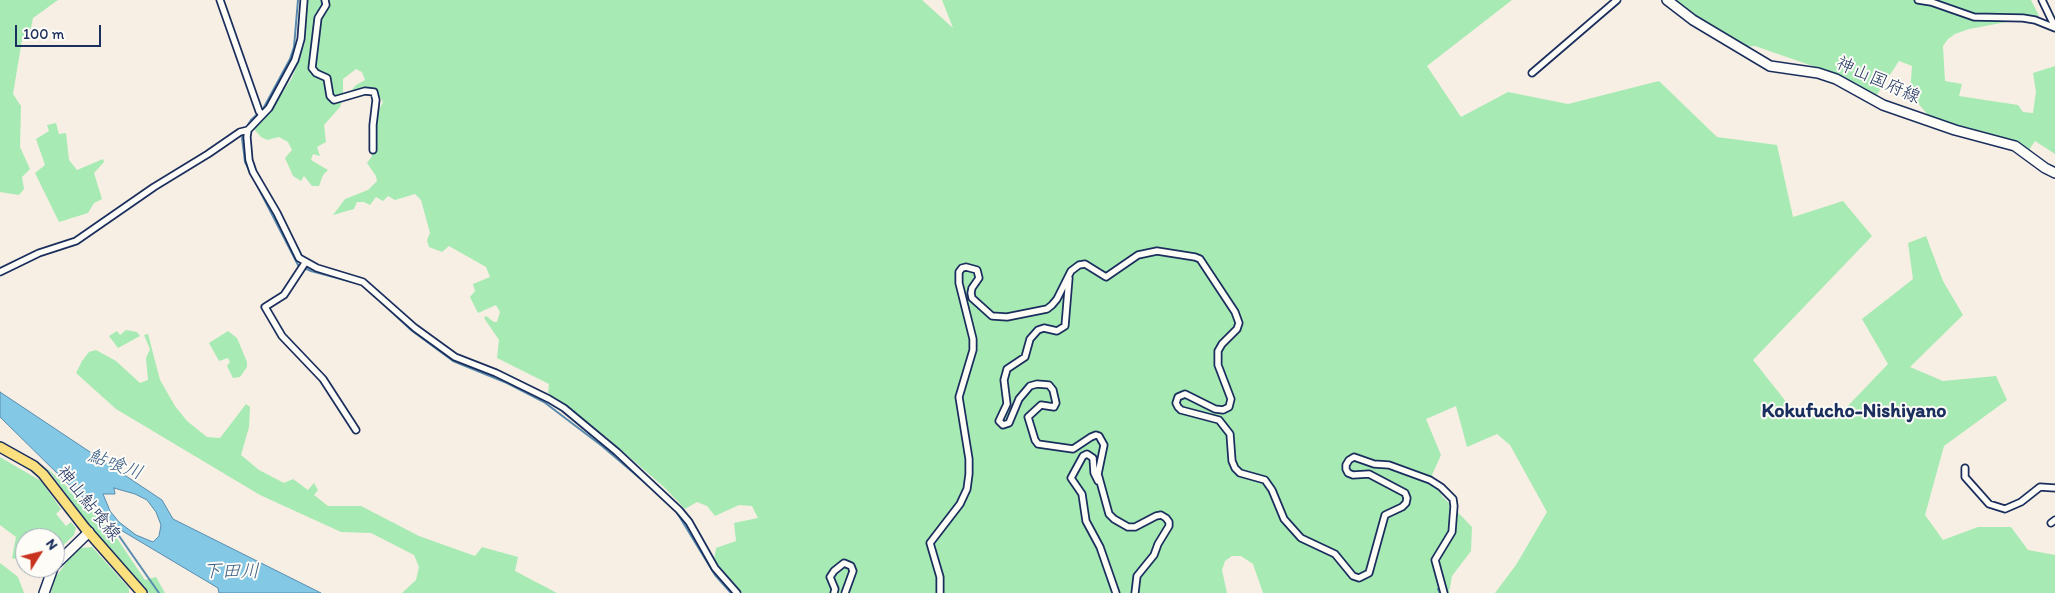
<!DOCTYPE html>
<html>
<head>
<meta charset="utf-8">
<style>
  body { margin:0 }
  #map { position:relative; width:2055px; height:593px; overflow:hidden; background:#f7efe3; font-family:Itim,sans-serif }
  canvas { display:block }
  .north { position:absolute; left:15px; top:528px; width:50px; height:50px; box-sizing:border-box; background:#fdfcf7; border:1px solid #a3aaba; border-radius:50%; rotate:54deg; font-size:14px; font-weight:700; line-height:20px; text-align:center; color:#1b2f5e }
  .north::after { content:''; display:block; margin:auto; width:18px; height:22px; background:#c8321e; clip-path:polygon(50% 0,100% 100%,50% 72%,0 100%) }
  .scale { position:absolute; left:15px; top:25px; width:86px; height:22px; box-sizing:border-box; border:2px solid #1b2f5e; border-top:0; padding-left:6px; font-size:15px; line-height:18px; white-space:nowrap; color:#1b2f5e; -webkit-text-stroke:4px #fdfcf7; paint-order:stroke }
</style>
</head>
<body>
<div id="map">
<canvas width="2055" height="593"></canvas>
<div class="north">N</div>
<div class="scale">100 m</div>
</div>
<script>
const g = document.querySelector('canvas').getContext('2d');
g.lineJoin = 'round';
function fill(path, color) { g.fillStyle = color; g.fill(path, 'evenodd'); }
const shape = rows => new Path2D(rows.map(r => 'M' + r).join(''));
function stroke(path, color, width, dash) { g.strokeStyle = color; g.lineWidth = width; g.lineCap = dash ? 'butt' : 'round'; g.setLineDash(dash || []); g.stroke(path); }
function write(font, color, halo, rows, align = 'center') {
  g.font = font + ' Itim,"Klee One",sans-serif'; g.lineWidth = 4; g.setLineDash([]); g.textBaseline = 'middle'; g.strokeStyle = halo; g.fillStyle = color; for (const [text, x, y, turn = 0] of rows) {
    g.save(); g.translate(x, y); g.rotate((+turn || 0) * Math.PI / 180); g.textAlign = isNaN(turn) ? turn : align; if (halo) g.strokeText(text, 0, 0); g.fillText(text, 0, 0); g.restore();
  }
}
fill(shape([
  [0,0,58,0,33,18,29,38,22,40,13,94,21,106,20,147,30,169,22,177,24,189,19,195,0,192],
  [307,0,922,0,953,28,942,0,1512,0,1427,66,1461,117,1508,92,1568,104,1659,81,1717,137,1777,145,1793,217,1843,201,1872,236,1753,360,1799,418,1843,411,1888,364,1862,319,1913,279,1908,243,1926,236,1943,281,1963,315,1910,367,1943,381,1996,376,2007,400,1944,446,1925,515,1943,540,1978,527,2011,527,2028,550,2055,555,2055,593,1495,593,1516,565,1547,512,1510,445,1497,434,1467,447,1456,406,1426,419,1441,455,1432,475,1442,496,1472,527,1471,551,1452,576,1449,593,1263,593,1253,564,1241,556,1232,556,1225,561,1222,570,1227,593,742,593,714,560,716,548,736,541,734,523,758,518,752,506,739,505,715,516,707,506,697,502,685,509,664,487,605,436,548,393,549,384,497,358,499,340,484,318,486,316,494,322,497,322,500,312,496,305,478,313,470,297,475,291,473,284,490,277,486,267,449,246,442,252,429,247,427,240,430,233,421,200,415,194,395,200,388,196,383,201,376,197,370,205,364,202,357,202,354,209,333,215,345,199,368,190,377,181,376,176,367,163,372,156,369,141,371,125,383,102,374,88,364,93,351,91,356,85,365,80,362,72,356,69,343,79,343,98,340,107,324,125,326,142,317,147,320,156,313,154,311,160,328,170,323,175,319,186,312,186,304,176,301,181,293,176,285,158,292,150,288,142,279,137,267,140,261,137,254,129,271,110,292,78,305,43],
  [1674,0,2031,0,2039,16,1969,29,1955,34,1948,39,1943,46,1945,81,1962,84,1959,96,2018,105,2023,112,2033,113,2036,92,2033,73,2055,66,2055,154,2035,141,2029,150,2006,138,1955,126,1928,115,1910,94,1912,66,1899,61,1876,96,1827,71,1755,46,1744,47,1705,23],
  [56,123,59,134,66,133,69,160,77,170,103,159,104,162,94,173,102,199,94,203,88,213,59,222,35,173,45,165,36,139,49,131,47,125],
  [126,330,137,332,140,336,118,348,109,336,117,331,120,335],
  [228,331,237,338,247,362,247,367,240,377,233,378,227,366,230,362,228,358,219,361,209,343],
  [148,334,160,380,175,406,187,421,207,437,220,438,246,404,250,407,249,427,241,455,259,470,284,483,293,479,308,490,314,483,318,490,314,495,328,506,361,506,419,536,475,556,482,547,518,557,515,571,557,593,402,593,416,580,419,567,414,555,371,533,341,532,260,495,116,409,76,373,82,361,89,352,96,350,116,361,140,383,148,380,146,358,150,349,144,335],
  [0,457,41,481,61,509,56,514,66,526,71,522,76,528,74,535,55,553,55,538,25,538,25,553,19,560,12,558,16,537,0,525],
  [46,467,108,525,145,580,156,577,165,593,149,593,93,530],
  [92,547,129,588,129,593,51,593,55,578,71,556,81,548],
  [0,563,18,577,24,593,0,593]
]), '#a7eab4');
const water = shape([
  [0,392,162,500,173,519,321,593,219,593,218,588,114,526,65,481,0,417,0,392],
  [114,488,135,494,147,500,156,512,161,525,159,536,153,542,136,535,119,522,110,511,103,494,115,494,114,488]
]);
fill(water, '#83c8e4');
stroke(water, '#598bae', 1);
stroke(shape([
  [246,128,251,120,263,109,290,59,294,47,298,0],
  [244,133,242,138,245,162,298,265,311,271,352,282],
  [380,301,411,330,453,361,507,383,544,402,602,446,649,486,676,511,715,575,731,593],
  [110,523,159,593],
  [1438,589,1440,593]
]), '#598bae', 2);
const street = shape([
  [220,0,259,111,262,115],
  [304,0,301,39,295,60,269,108,248,130,247,137,249,160,253,172,277,213,299,258,317,268,363,282,415,328,455,357,496,373,549,399,564,408,617,452,679,510,689,522,715,568,737,593],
  [325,0,326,5,318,18,312,68,316,73,327,78,330,96,334,100,365,91,374,92,376,100,373,125,373,150],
  [1918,0,1931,2,1974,17,2023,18,2035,20,2055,28],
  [2042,0,2055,27],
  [1532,73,1617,0],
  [305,263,284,295,265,307,282,336,323,379,356,430],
  [0,272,39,253,76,241,154,187,208,154,240,132,248,130],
  [1069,278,1065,326,1057,331,1044,328,1038,330,1030,339,1025,357,1007,369,1004,380,1007,404,999,421,1003,425,1009,423,1019,399,1030,386,1037,384,1049,385,1053,390,1056,403,1054,407,1041,405,1028,417,1035,440,1038,444,1073,449,1091,437,1096,435,1099,436,1104,445,1098,474,1109,514,1114,519,1128,527,1135,527,1156,516,1161,515,1166,518,1169,522,1169,526,1158,544,1154,555,1137,576,1135,593],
  [1965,468,1965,477,1989,504,2005,509,2021,502,2040,487,2055,488],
  [1098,481,1094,473,1093,458,1087,454,1083,456,1071,478,1082,494,1086,521,1100,547,1116,593],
  [2051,523,2055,520],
  [834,593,835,589,830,577,834,571,844,563,851,566,853,571,845,593],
  [940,593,940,577,930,543,960,504,967,489,969,474,969,459,959,397,973,350,973,339,959,283,959,272,962,268,966,267,977,270,979,278,972,288,971,293,972,298,992,316,1007,317,1047,309,1052,305,1057,299,1071,271,1079,265,1085,264,1106,277,1138,255,1157,251,1195,257,1200,259,1235,312,1239,323,1237,329,1222,344,1218,351,1218,365,1231,399,1229,407,1223,410,1215,409,1185,394,1178,397,1176,403,1178,407,1181,410,1219,420,1230,434,1232,461,1235,468,1240,473,1265,480,1272,490,1284,519,1301,538,1335,554,1353,576,1359,578,1369,573,1385,515,1402,507,1406,503,1407,498,1405,493,1369,474,1353,475,1348,473,1346,469,1346,465,1349,460,1354,457,1374,464,1389,465,1430,480,1441,487,1453,499,1454,506,1452,532,1435,560,1444,593]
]);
const secondary = shape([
  [1667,0,1693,20,1770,66,1818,73,1836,79,1883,105,1955,130,2015,146,2045,168,2055,173],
  [55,565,89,532],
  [44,593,53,568]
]);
const primary = shape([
  [0,447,34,466,43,474,85,528,142,593]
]);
stroke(street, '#1b2f5e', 9);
stroke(secondary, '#1b2f5e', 12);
stroke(primary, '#1b2f5e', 12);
stroke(street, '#fdfcf7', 5.5);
stroke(secondary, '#fdfcf7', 9);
stroke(primary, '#fbe080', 9);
write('18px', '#1b2f5e', '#fdfcf7', [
  ["神山国府線",1878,81,24],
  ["神山鮎喰線",88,504,51]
]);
write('italic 19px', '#3a5d86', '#fdfcf7', [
  ["鮎喰川",115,465,20],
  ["下田川",231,572]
]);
write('bold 20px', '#1b2f5e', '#fdfcf7', [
  ["Kokufucho-Nishiyano",1854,412]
]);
</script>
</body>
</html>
